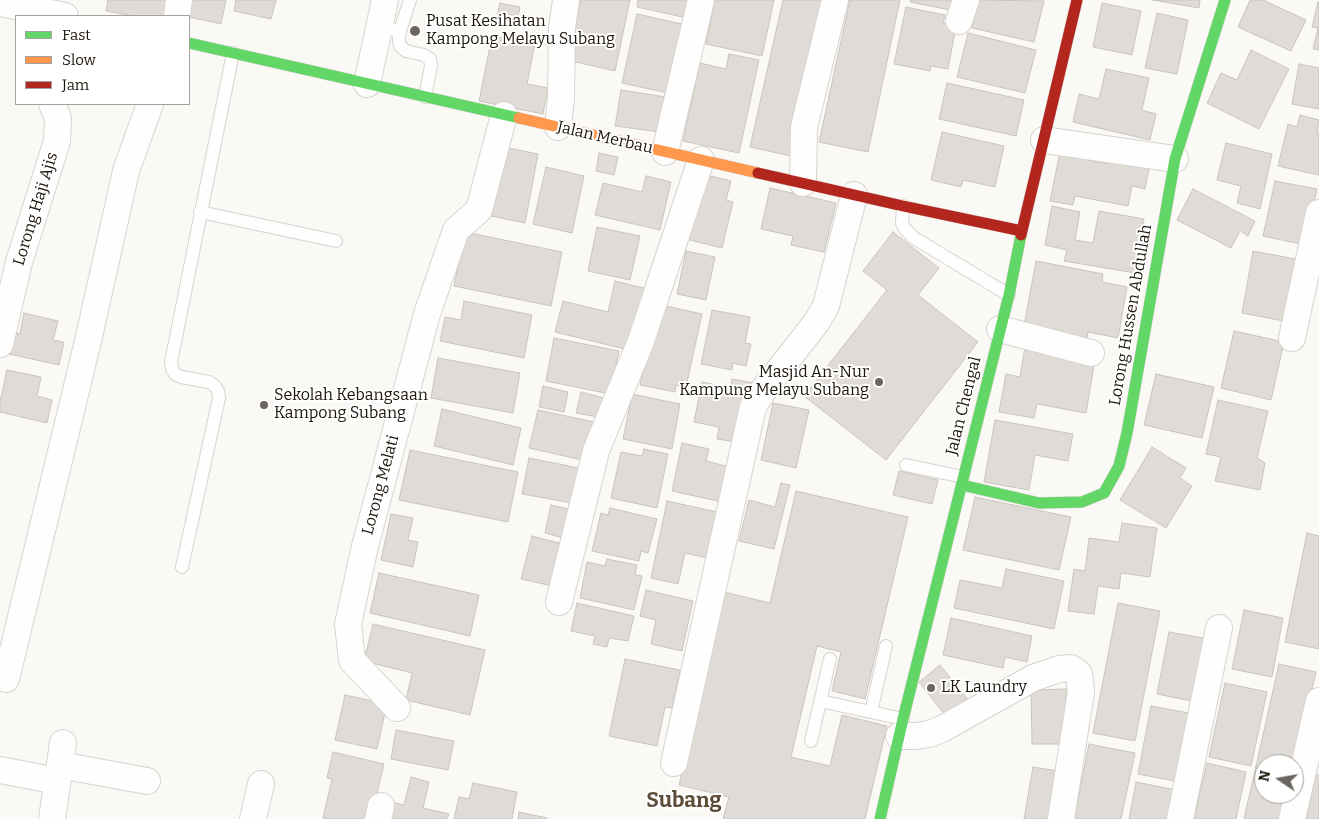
<!DOCTYPE html>
<html>
<head>
<meta charset="utf-8">
<style>
  body { margin:0 }
  #map { position:relative; width:1319px; height:819px; overflow:hidden; background:#fbf9f6; font-family:Bitter,serif }
  canvas { display:block }
  .legend { position:absolute; left:15px; top:15px; width:175px; height:90px; box-sizing:border-box; background:#fff; border:1px solid #a5a29e; margin:0; padding:6px 9px; list-style:none; font-size:15px; color:#1d160d }
  .legend li { display:flex; align-items:center; gap:10px; height:25px }
  .legend b { width:25px; border:1px solid #a5a29e }
  .north { position:absolute; left:1254px; top:754px; width:50px; height:50px; box-sizing:border-box; background:#fff; border:1px solid #a5a29e; border-radius:50%; rotate:282deg; font-size:14px; font-weight:700; line-height:20px; text-align:center; color:#1d160d }
  .north::after { content:''; display:block; margin:auto; width:18px; height:22px; background:#6b655f; clip-path:polygon(50% 0,100% 100%,50% 72%,0 100%) }
</style>
</head>
<body>
<div id="map">
<canvas width="1319" height="819"></canvas>
<ul class="legend">
<li><b style="height:6px;background:#63d668"></b>Fast</li>
<li><b style="height:6px;background:#ff974d"></b>Slow</li>
<li><b style="height:6px;background:#b3261e"></b>Jam</li>
</ul>
<div class="north">N</div>
</div>
<script>
const g = document.querySelector('canvas').getContext('2d');
g.lineJoin = 'round';
function fill(path, color) { g.fillStyle = color; g.fill(path, 'evenodd'); }
const shape = rows => new Path2D(rows.map(r => 'M' + r).join(''));
function stroke(path, color, width, dash) { g.strokeStyle = color; g.lineWidth = width; g.lineCap = dash ? 'butt' : 'round'; g.setLineDash(dash || []); g.stroke(path); }
function write(font, color, halo, rows, align = 'center') {
  g.font = font + ' Bitter,serif'; g.lineWidth = 4; g.setLineDash([]); g.textBaseline = 'middle'; g.strokeStyle = halo; g.fillStyle = color; for (const [text, x, y, turn = 0] of rows) {
    g.save(); g.translate(x, y); g.rotate((+turn || 0) * Math.PI / 180); g.textAlign = isNaN(turn) ? turn : align; if (halo) g.strokeText(text, 0, 0); g.fillText(text, 0, 0); g.restore();
  }
}
const building = shape([
  [108,0,167,0,164,16,133,16,106,11,108,0],
  [192,0,226,0,221,24,189,17,192,0],
  [236,0,276,0,271,19,234,11,236,0],
  [581,0,630,0,615,71,567,60,581,0],
  [638,0,691,0,687,18,637,7,638,0],
  [715,0,774,0,762,56,706,44,715,0],
  [783,0,826,0,791,156,750,147,783,0],
  [850,0,900,0,868,152,819,142,850,0],
  [911,0,952,0,950,10,910,2,911,0],
  [978,0,1044,1,1034,42,972,28,978,0],
  [1153,0,1200,0,1199,8,1153,0],
  [1250,0,1263,0,1306,20,1291,51,1238,27,1250,0],
  [1318,2,1319,3,1319,50,1313,49,1318,28,1312,27,1318,2],
  [500,3,520,7,517,21,497,17,500,3],
  [1102,3,1141,11,1132,55,1093,47,1102,3],
  [906,7,945,15,943,23,956,26,948,69,931,66,930,71,894,64,906,7],
  [1157,13,1188,20,1177,74,1145,68,1157,13],
  [637,14,686,25,672,94,622,83,637,14],
  [968,33,1036,50,1025,93,957,77,968,33],
  [492,36,535,44,527,84,548,88,543,114,479,101,492,36],
  [1251,50,1289,69,1259,129,1207,103,1221,73,1237,80,1251,50],
  [729,54,759,60,739,153,683,141,700,63,726,69,729,54],
  [1299,64,1319,68,1319,109,1292,104,1299,64],
  [1106,69,1149,78,1142,110,1156,114,1150,140,1073,122,1079,94,1099,99,1106,69],
  [947,83,1024,100,1016,136,939,119,947,83],
  [621,90,666,97,660,132,615,126,621,90],
  [1300,115,1319,120,1317,132,1319,132,1319,175,1278,166,1288,124,1297,127,1300,115],
  [942,132,1004,146,995,187,963,180,961,187,931,180,942,132],
  [1226,143,1272,154,1260,209,1237,203,1241,186,1217,180,1226,143],
  [504,147,538,154,525,223,491,216,504,147],
  [1061,147,1089,153,1087,160,1108,164,1110,156,1150,164,1145,189,1132,186,1128,206,1075,196,1073,205,1050,201,1061,147],
  [599,153,618,157,614,175,596,171,599,153],
  [546,167,584,176,572,233,533,224,546,167],
  [702,174,731,181,726,200,733,202,722,248,686,239,702,174],
  [646,176,671,182,660,230,595,215,603,183,642,192,646,176],
  [1275,181,1317,189,1305,245,1263,236,1275,181],
  [770,188,836,203,824,252,791,245,793,236,761,229,770,188],
  [1193,189,1255,221,1248,236,1240,231,1231,248,1177,220,1193,189],
  [1052,206,1080,212,1075,240,1093,243,1099,211,1144,219,1135,273,1064,261,1067,250,1045,245,1052,206],
  [597,227,640,236,630,280,588,271,597,227],
  [465,232,562,252,551,306,454,286,465,232],
  [893,232,939,268,918,295,978,342,886,460,804,396,887,290,863,271,893,232],
  [686,251,715,257,706,300,677,294,686,251],
  [1253,251,1301,260,1289,322,1242,313,1253,251],
  [1036,261,1103,274,1102,282,1127,287,1118,338,1088,332,1087,339,1024,326,1036,261],
  [615,281,648,289,633,351,555,332,563,301,608,312,615,281],
  [464,301,532,315,524,358,440,341,445,317,461,320,464,301],
  [657,304,702,314,686,387,676,385,675,392,640,385,657,304],
  [712,310,750,317,745,343,751,344,746,366,733,363,732,370,701,364,712,310],
  [24,313,58,321,53,340,64,342,59,365,9,354,13,332,20,334,24,313],
  [1234,331,1284,342,1271,400,1221,388,1234,331],
  [554,338,619,351,610,394,546,381,554,338],
  [1025,347,1095,360,1086,413,1037,404,1034,418,999,412,1006,374,1020,377,1025,347],
  [438,358,520,373,513,413,431,398,438,358],
  [7,370,41,377,37,396,52,400,47,423,0,412,0,402,7,370],
  [1156,374,1214,387,1202,438,1144,425,1156,374],
  [732,379,754,383,742,443,717,439,719,427,694,422,702,382,731,388,732,379],
  [543,386,568,392,564,412,539,407,543,386],
  [581,392,608,399,604,418,576,413,581,392],
  [632,394,680,404,672,449,623,439,632,394],
  [1218,400,1268,411,1257,458,1265,463,1260,490,1215,481,1221,457,1206,454,1218,400],
  [773,403,809,410,796,468,761,460,773,403],
  [442,409,521,428,513,465,434,446,442,409],
  [538,410,599,423,591,462,529,448,538,410],
  [995,420,1073,434,1068,461,1035,455,1029,490,984,482,995,420],
  [682,443,709,449,706,461,730,467,722,502,672,491,682,443],
  [1152,447,1186,468,1180,478,1192,486,1166,528,1120,500,1152,447],
  [644,449,668,454,657,508,611,498,621,452,642,456,644,449],
  [410,450,518,472,508,522,399,500,410,450],
  [529,458,584,469,578,504,522,494,529,458],
  [899,471,938,480,932,504,893,495,899,471],
  [781,483,790,485,774,549,739,541,749,500,775,507,781,483],
  [796,491,908,517,865,699,832,691,841,652,817,646,791,757,830,766,842,715,887,726,865,819,723,819,729,797,679,785,724,592,770,603,796,491],
  [975,497,1071,517,1059,570,963,550,975,497],
  [667,501,717,512,707,558,685,553,678,584,651,578,667,501],
  [551,505,573,510,567,539,545,533,551,505],
  [610,508,657,519,648,553,641,551,639,561,592,551,601,513,608,515,610,508],
  [391,514,413,518,408,540,418,542,413,567,381,560,391,514],
  [1122,523,1157,528,1150,577,1121,573,1119,589,1098,586,1094,614,1068,611,1074,569,1085,571,1089,538,1119,542,1122,523],
  [1307,533,1319,536,1319,649,1285,642,1307,533],
  [532,536,567,545,557,587,521,579,532,536],
  [607,559,637,565,635,575,642,576,634,610,580,598,587,562,605,566,607,559],
  [1006,569,1064,581,1054,629,954,608,960,580,1002,588,1006,569],
  [379,573,479,595,470,636,370,613,379,573],
  [646,590,693,601,682,651,651,644,656,620,640,616,646,590],
  [577,603,634,616,628,641,609,638,607,647,593,644,595,636,571,631,577,603],
  [1118,603,1160,611,1135,741,1093,733,1118,603],
  [1244,610,1283,618,1272,677,1232,669,1244,610],
  [951,618,1032,636,1027,662,1005,657,1003,668,943,655,951,618],
  [373,624,485,650,470,715,406,700,412,673,364,661,373,624],
  [1169,632,1208,639,1196,702,1157,694,1169,632],
  [625,659,680,670,672,708,665,707,657,746,609,736,625,659],
  [1279,664,1316,672,1294,771,1294,764,1264,764,1264,794,1289,794,1283,819,1244,819,1279,664],
  [940,665,970,702,948,719,919,682,940,665],
  [1225,683,1267,692,1251,766,1209,757,1225,683],
  [1066,689,1066,744,1032,744,1031,690,1066,689],
  [345,695,387,704,377,749,335,740,345,695],
  [1151,706,1194,714,1180,782,1138,774,1151,706],
  [396,730,454,741,448,770,391,759,396,730],
  [1089,744,1135,753,1121,819,1074,819,1089,744],
  [333,752,384,764,371,819,328,819,323,818,332,779,327,778,333,752],
  [1207,763,1246,772,1236,819,1194,819,1207,763],
  [1033,767,1065,772,1057,819,1024,819,1033,767],
  [1316,774,1319,775,1319,819,1306,819,1316,774],
  [411,777,429,782,423,808,449,814,447,819,388,819,391,802,404,805,411,777],
  [1136,782,1176,790,1170,819,1129,819,1136,782],
  [473,783,517,792,512,819,454,819,459,797,469,799,473,783],
  [519,812,547,818,547,819,518,819,519,812]
]);
fill(building, '#e0dbd6');
stroke(building, '#c8c4be', 1);
const lane = shape([
  [394,30,400,31,410,0],
  [400,31,399,39,400,46,406,51,424,55,430,59,431,66,425,97],
  [903,206,902,223,905,229,914,238,1009,295],
  [200,212,336,241],
  [906,465,963,477],
  [182,567,219,398,218,391,215,386,209,382,181,377,175,374,172,369,171,362,233,53],
  [820,701,903,719],
  [871,712,886,646],
  [811,741,830,659]
]);
const street = shape([
  [0,3,65,16],
  [177,16,179,0],
  [959,21,966,0],
  [367,84,385,0],
  [558,127,561,98,562,28,566,0],
  [1044,140,1175,159],
  [665,152,701,0],
  [803,183,804,127,835,0],
  [1000,329,1091,353],
  [1292,338,1319,213],
  [0,344,19,262,57,141,58,118,52,104],
  [559,602,596,451,641,341,701,160],
  [6,679,88,341,126,171,150,104],
  [397,708,352,660,348,624,365,546,427,314,456,230,479,210,504,115],
  [899,736,916,736,929,734,942,729,1033,678,1059,669,1071,668,1079,674,1081,692,1061,819],
  [674,763,753,407,765,388,816,323,826,306,854,195],
  [60,765,147,781],
  [0,770,57,781],
  [52,819,63,743],
  [253,819,261,784],
  [378,819,381,806],
  [1180,819,1219,628],
  [1292,819,1319,701]
]);
const fast = shape([
  [189,43,519,118],
  [962,485,1039,503,1082,502,1104,493,1119,466,1127,433,1175,159,1225,0],
  [880,819,903,719,1009,295,1021,235]
]);
const slow = shape([
  [519,118,758,173]
]);
const jam = shape([
  [758,173,903,206,1022,231],
  [1021,235,1077,0]
]);
stroke(lane, '#d7d3cd', 14);
stroke(street, '#d7d3cd', 28);
stroke(fast, '#d7d3cd', 12);
stroke(slow, '#d7d3cd', 12);
stroke(jam, '#d7d3cd', 12);
stroke(lane, '#fefefe', 12);
stroke(street, '#fefefe', 26);
stroke(fast, '#63d668', 11);
stroke(slow, '#ff974d', 11);
stroke(jam, '#b3261e', 11);
for (const [x, y, r, color] of [
  [415,31,6,"#6b655f"],
  [879,382,5,"#6b655f"],
  [264,405,5,"#6b655f"],
  [931,688,5,"#6b655f"]
]) { const dot = new Path2D(); dot.arc(x, y, r, 0, 2 * Math.PI); g.fillStyle = color; g.fill(dot); stroke(dot, '#fff', 2); }
write('16px', '#1d160d', '#fff', [
  ["Pusat Kesihatan",426,22],
  ["Kampong Melayu Subang",426,40],
  ["Masjid An-Nur",869,373,"right"],
  ["Kampung Melayu Subang",869,391,"right"],
  ["Sekolah Kebangsaan",274,396],
  ["Kampong Subang",274,414],
  ["LK Laundry",941,688]
], 'left');
write('16px', '#1d160d', '#fff', [
  ["Jalan Merbau",605,138,13],
  ["Lorong Haji Ajis",36,209,-73],
  ["Lorong Hussen Abdullah",1131,315,-80],
  ["Jalan Chengal",964,406,-76],
  ["Lorong Melati",381,485,-75]
]);
write('bold 21px', '#5d4c38', '#fff', [
  ["Subang",684,801]
]);
</script>
</body>
</html>
